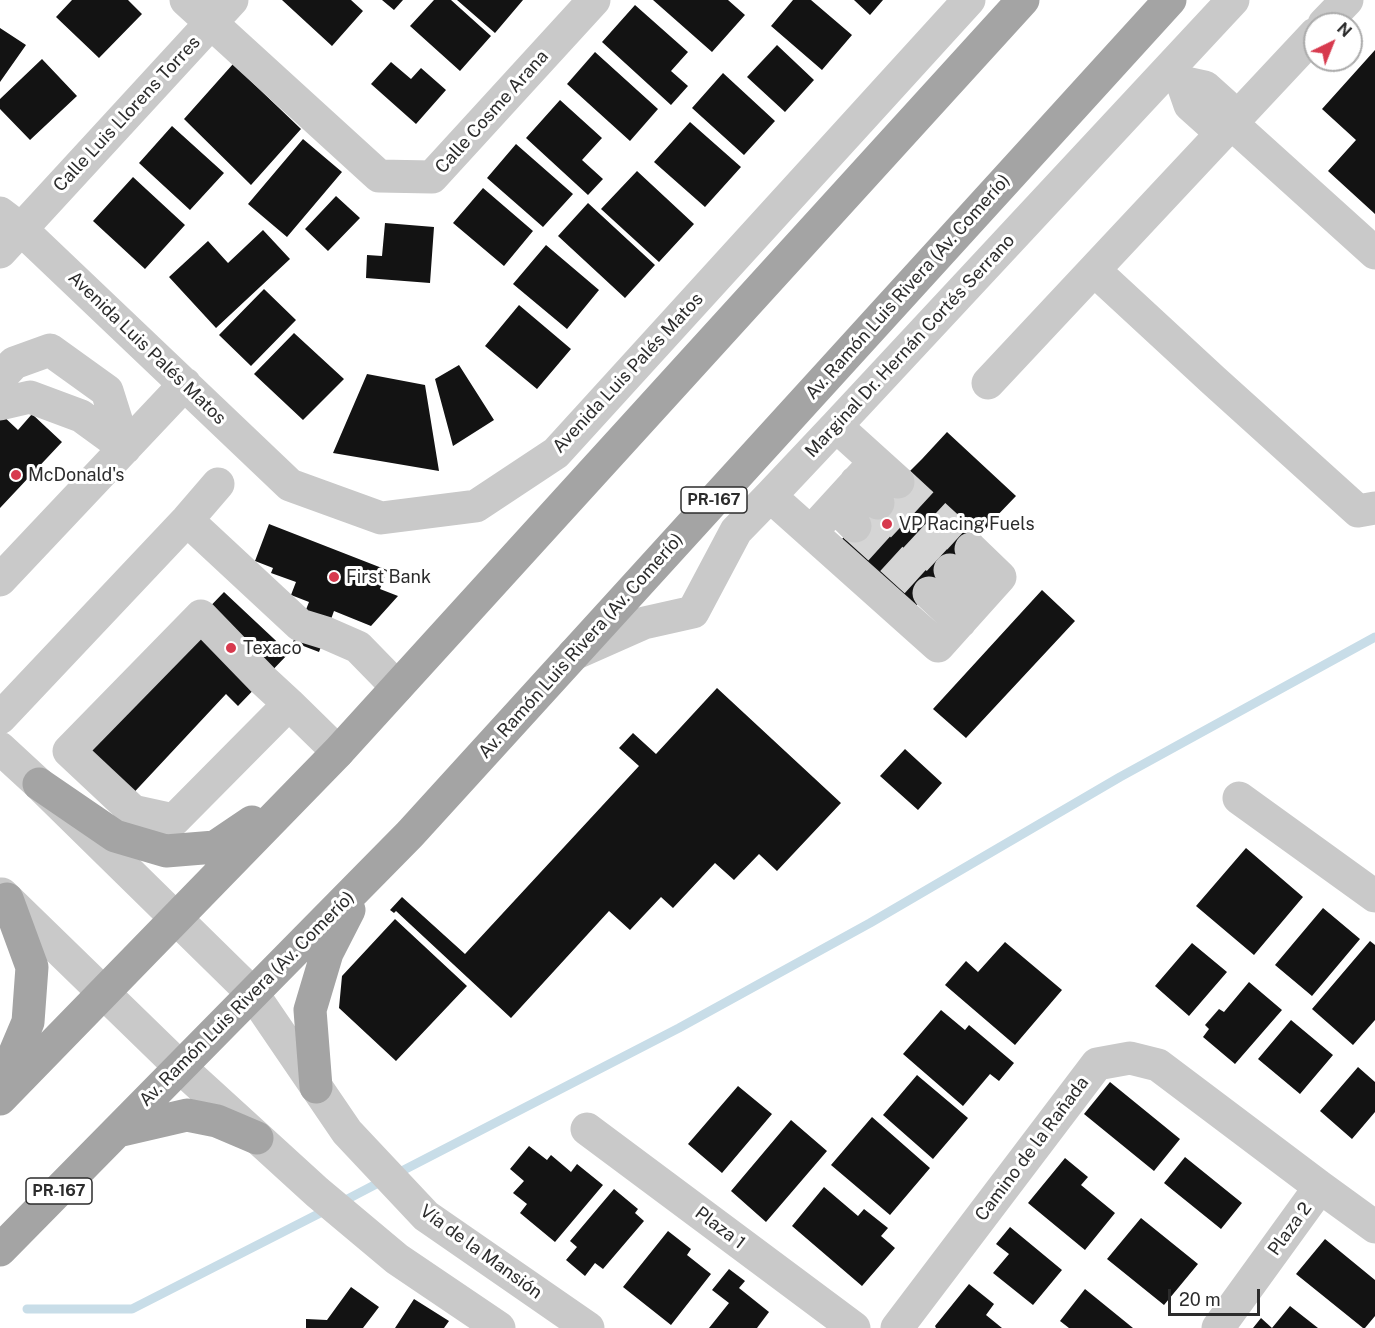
<!DOCTYPE html>
<html>
<head>
<meta charset="utf-8">
<style>
  body { margin:0 }
  #map { position:relative; width:1375px; height:1328px; overflow:hidden; background:#fff; font-family:"Public Sans",sans-serif }
  canvas { display:block }
  .north { position:absolute; left:1303px; top:12px; width:60px; height:60px; box-sizing:border-box; background:#fff; border:2px solid #ababab; border-radius:50%; rotate:43deg; font-size:16px; font-weight:700; line-height:24px; text-align:center; color:#2c2c2c }
  .north::after { content:''; display:block; margin:auto; width:21px; height:27px; background:#d73a4e; clip-path:polygon(50% 0,100% 100%,50% 72%,0 100%) }
  .scale { position:absolute; left:1168px; top:1289px; width:92px; height:27px; box-sizing:border-box; border:3px solid #2c2c2c; border-top:0; padding-left:8px; font-size:18px; line-height:21px; white-space:nowrap; color:#2c2c2c; -webkit-text-stroke:4px #fff; paint-order:stroke }
</style>
</head>
<body>
<div id="map">
<canvas width="1375" height="1328"></canvas>
<div class="north">N</div>
<div class="scale">20 m</div>
</div>
<script>
const g = document.querySelector('canvas').getContext('2d');
g.lineJoin = 'round';
const shape = rows => new Path2D(rows.map(r => 'M' + r).join(''));
function stroke(path, color, width, dash) { g.strokeStyle = color; g.lineWidth = width; g.lineCap = dash ? 'butt' : 'round'; g.setLineDash(dash || []); g.stroke(path); }
function fill(path, color) { g.fillStyle = color; g.fill(path, 'evenodd'); }
function write(font, color, halo, rows, align = 'center') {
  g.font = font + ' "Public Sans",sans-serif'; g.lineWidth = 6; g.setLineDash([]); g.textBaseline = 'middle'; g.strokeStyle = halo; g.fillStyle = color; for (const [text, x, y, turn = 0] of rows) {
    g.save(); g.translate(x, y); g.rotate((+turn || 0) * Math.PI / 180); g.textAlign = isNaN(turn) ? turn : align; if (halo) g.strokeText(text, 0, 0); g.fillText(text, 0, 0); g.restore();
  }
}
stroke(shape([
  [396,1174,679,1028,870,923,1120,777,1375,637],
  [340,1203,384,1180],
  [27,1309,132,1309,328,1209]
]), '#c8dde8', 9);
fill(shape([
  [72,0,128,0,142,14,99,58,56,17],
  [282,0,351,0,363,11,332,46],
  [382,0,403,0,394,10],
  [434,0,451,0,491,36,460,71,410,26],
  [457,0,523,0,495,33],
  [653,0,728,0,745,15,712,52],
  [793,0,811,0,852,35,822,70,771,26],
  [854,0,883,0,870,15],
  [635,5,688,52,671,71,688,86,671,105,602,42],
  [0,28,26,45,0,82],
  [777,45,814,80,785,112,747,77],
  [1375,50,1375,214,1328,171,1356,140,1322,109],
  [595,52,658,109,630,141,567,84],
  [42,59,77,96,30,140,0,109,0,99],
  [391,62,411,79,421,68,446,90,416,124,371,84],
  [233,64,301,129,251,185,184,119],
  [723,73,775,121,744,155,692,108],
  [560,100,602,138,582,160,603,179,588,195,526,138],
  [690,122,741,167,705,207,654,162],
  [172,126,224,173,190,210,139,163],
  [303,139,342,172,287,237,248,204],
  [516,144,573,194,543,227,487,178],
  [637,171,694,224,659,262,601,209],
  [133,177,185,225,145,269,93,221],
  [483,188,533,231,504,266,453,223],
  [336,196,360,218,328,251,305,229],
  [588,203,655,265,625,298,558,236],
  [385,223,434,227,430,283,366,278,367,255,382,256],
  [263,230,290,259,216,328,169,277,208,241,228,263],
  [546,245,599,290,567,329,513,284],
  [264,289,296,320,251,366,219,335],
  [519,305,571,349,537,389,485,346],
  [294,333,344,379,303,420,254,374],
  [459,365,494,420,453,446,435,379],
  [367,374,425,385,439,471,333,453],
  [0,413,18,430,32,414,62,442,0,508],
  [947,432,1016,496,991,522,971,549,913,609,841,540,922,459],
  [269,524,387,570,380,589,398,596,371,626,334,611,319,652,293,642,309,602,291,595,296,582,271,573,273,568,255,561],
  [1042,590,1075,621,966,738,933,709],
  [224,592,289,653,238,706,226,694,126,801,82,760,174,644],
  [717,688,841,803,777,871,759,854,734,880,715,863,673,908,661,897,630,930,609,911,511,1018,396,911,394,913,390,910,402,897,465,954,639,766,619,748,633,733,656,754],
  [905,749,942,783,918,810,880,776],
  [1246,848,1303,897,1254,955,1196,906],
  [1323,908,1360,939,1312,996,1275,965],
  [395,919,467,986,396,1061,339,1008,342,976],
  [1370,941,1375,945,1375,1020,1353,1045,1312,1009],
  [1005,942,1062,990,1015,1045,945,985,966,961,978,972],
  [1192,943,1227,972,1189,1016,1155,986],
  [1249,982,1282,1010,1235,1064,1203,1037,1209,1029,1205,1025,1219,1009,1224,1012],
  [941,1010,965,1030,969,1025,1014,1063,999,1081,990,1074,963,1106,903,1054],
  [1291,1020,1333,1055,1300,1094,1258,1059],
  [1358,1067,1375,1082,1375,1112,1352,1139,1320,1111],
  [917,1075,968,1118,933,1159,883,1115],
  [1110,1082,1180,1139,1154,1171,1084,1114],
  [738,1086,772,1114,722,1173,688,1144],
  [872,1117,930,1168,890,1215,831,1165],
  [791,1120,827,1151,766,1222,731,1191],
  [529,1146,547,1160,551,1155,571,1172,577,1164,603,1185,555,1242,520,1213,527,1204,513,1193,524,1181,510,1169],
  [1185,1157,1242,1203,1221,1229,1164,1183],
  [1065,1158,1088,1177,1081,1185,1115,1213,1085,1250,1028,1203],
  [824,1187,858,1216,864,1209,888,1228,881,1236,895,1248,862,1286,792,1226],
  [614,1189,638,1209,635,1213,644,1221,603,1269,595,1263,585,1276,566,1260,577,1247,570,1241],
  [1141,1218,1198,1264,1164,1305,1107,1259],
  [1010,1227,1062,1270,1033,1305,993,1273,1009,1254,996,1244],
  [668,1231,691,1249,687,1255,711,1274,671,1325,623,1287],
  [1325,1239,1375,1280,1375,1316,1365,1328,1363,1328,1296,1274],
  [729,1269,745,1281,739,1288,769,1312,757,1328,709,1328,729,1303,712,1290],
  [969,1284,994,1304,986,1315,1002,1328,936,1328,935,1326],
  [351,1287,379,1307,363,1328,306,1328,306,1319,327,1320],
  [1085,1289,1133,1328,1069,1328,1060,1321],
  [414,1299,449,1321,444,1328,395,1328],
  [1290,1306,1318,1328,1253,1328,1261,1318,1272,1328]
]), '#131313');
stroke(shape([
  [898,482,971,549],
  [878,503,950,570],
  [855,526,929,593]
]), '#d5d5d5', 33, [33, 16]);
stroke(shape([
  [186,0,379,176,432,177,594,0],
  [1324,24,1347,0],
  [1170,71,1182,82,1190,105,1209,122,1231,123],
  [1182,82,1205,87,1225,105,1231,123,1375,253],
  [0,213,21,229,290,485,381,518,476,506,556,453,969,0],
  [0,252,232,0],
  [1094,270,1213,380,1358,511,1375,508],
  [0,378,14,363,50,350,107,391,125,448],
  [988,383,1315,34],
  [0,404,30,397,81,416,125,448],
  [836,426,898,482],
  [856,482,878,503],
  [770,496,938,646,1000,577,971,549],
  [835,506,855,526],
  [187,520,300,625,326,633,358,647,397,687],
  [811,532,875,462],
  [950,570,980,599],
  [0,580,185,384],
  [929,593,960,622],
  [574,654,644,623,693,612,736,531,770,496,836,426,1233,0],
  [289,704,174,820,133,811,69,751,201,616,263,680,289,704,338,752],
  [0,718,187,520,218,484],
  [0,748,39,784,253,994,347,1132,426,1216,588,1328],
  [1239,798,1375,896],
  [2,894,181,1068,317,1192,397,1259,499,1328],
  [587,1129,854,1328],
  [897,1328,1097,1064,1130,1058,1158,1065,1320,1187,1375,1227],
  [1218,1328,1320,1187]
]), '#c9c9c9', 33);
stroke(shape([
  [39,784,115,836,166,851,215,847,252,822],
  [316,1087,310,1010,327,953,349,910],
  [0,1088,28,1022,32,967,7,899],
  [0,1099,338,752,1023,0],
  [118,1131,187,1115,217,1121,257,1138],
  [0,1250,410,834,1170,0]
]), '#a4a4a4', 33);
for (const [x, y, r, color] of [
  [16,475,6,"#d73a4e"],
  [887,524,6,"#d73a4e"],
  [334,577,6,"#d73a4e"],
  [231,648,6,"#d73a4e"]
]) { const dot = new Path2D(); dot.arc(x, y, r, 0, 2 * Math.PI); g.fillStyle = color; g.fill(dot); stroke(dot, '#fff', 2); }
for (const [x, y, w] of [
  [714,500,66],
  [59,1191,66]
]) { const box = new Path2D(); box.roundRect(x - w / 2, y - 13, w, 26, 4.5); g.fillStyle = '#fff'; g.fill(box); stroke(box, '#2c2c2c', 1.5); }
write('bold 16px', '#2c2c2c', null, [
  ["PR-167",714,500],
  ["PR-167",59,1191]
]);
write('18px', '#2c2c2c', '#fff', [
  ["Calle Cosme Arana",492,112,-48],
  ["Calle Luis Llorens Torres",127,114,-47],
  ["Av. Ramón Luis Rivera (Av. Comerío)",908,287,-48],
  ["Marginal Dr. Hernán Cortés Serrano",910,346,-47],
  ["Avenida Luis Palés Matos",147,348,44],
  ["Avenida Luis Palés Matos",628,373,-47],
  ["Av. Ramón Luis Rivera (Av. Comerío)",581,646,-48],
  ["Av. Ramón Luis Rivera (Av. Comerío)",247,999,-45],
  ["Camino de la Rañada",1032,1149,-53],
  ["Plaza 1",720,1228,37],
  ["Plaza 2",1290,1229,-54],
  ["Vía de la Mansión",481,1252,36]
]);
write('18px', '#2c2c2c', '#fff', [
  ["McDonald's",28,475],
  ["VP Racing Fuels",899,524],
  ["First Bank",346,577],
  ["Texaco",243,648]
], 'left');
</script>
</body>
</html>
